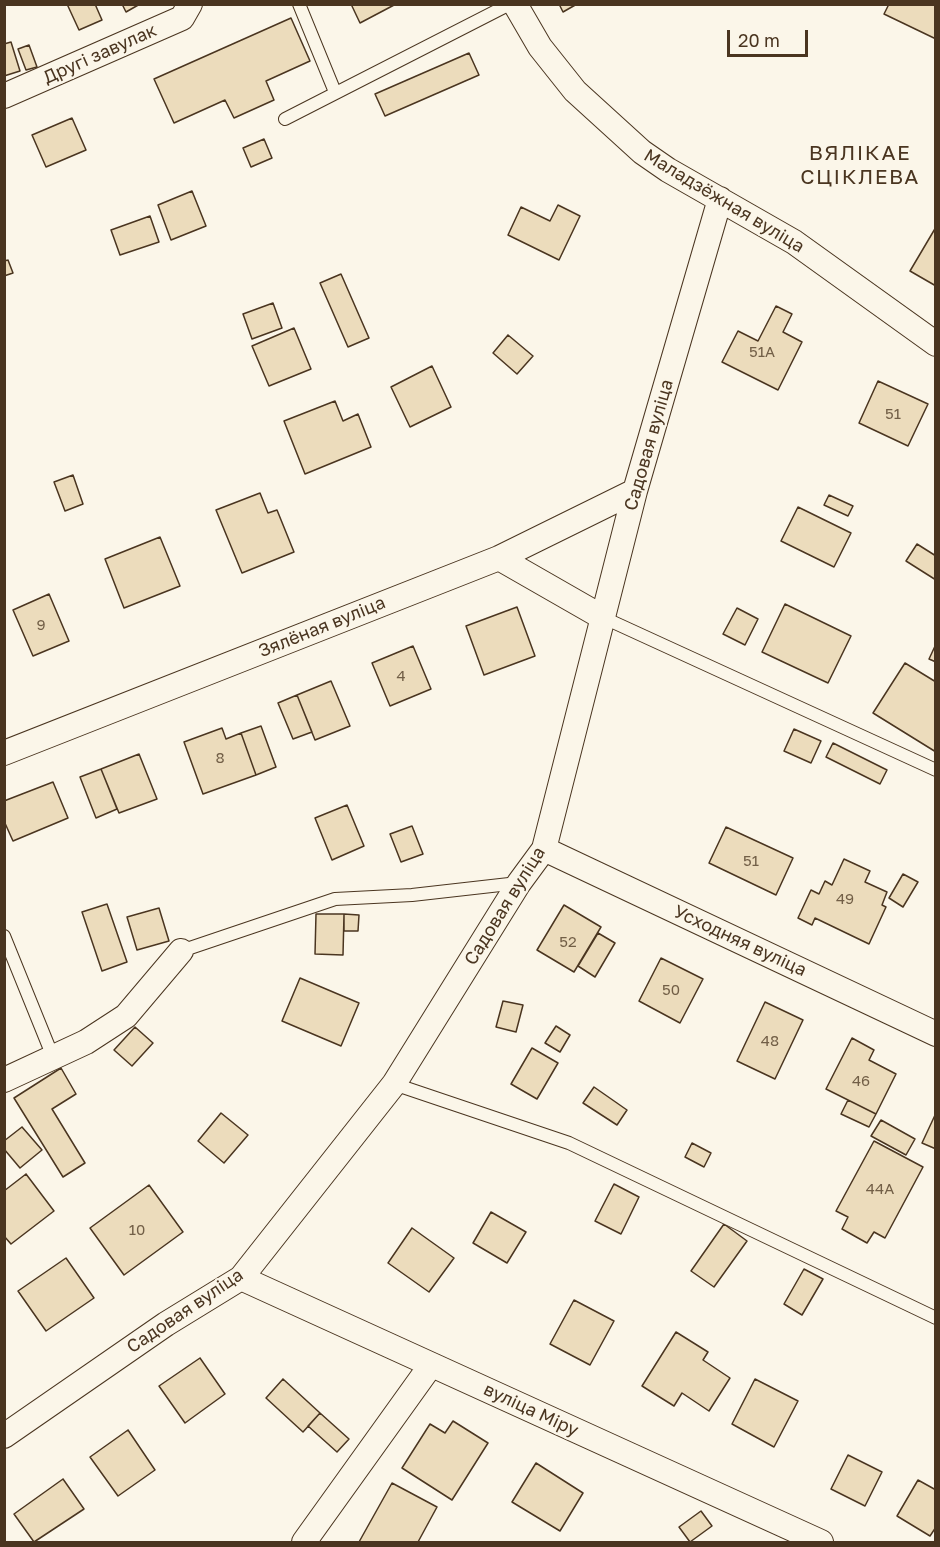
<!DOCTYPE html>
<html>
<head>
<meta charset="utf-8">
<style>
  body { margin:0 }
  #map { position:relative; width:940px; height:1547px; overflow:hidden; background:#fbf6e9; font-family:"Golos Text",sans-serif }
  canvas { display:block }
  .frame { position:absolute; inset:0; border:6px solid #4a3520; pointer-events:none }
  .scale { position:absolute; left:727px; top:30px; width:81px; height:27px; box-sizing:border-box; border:3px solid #4a3520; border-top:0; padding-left:8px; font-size:18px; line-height:21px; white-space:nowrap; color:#4a3520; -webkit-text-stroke:4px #fbf6e9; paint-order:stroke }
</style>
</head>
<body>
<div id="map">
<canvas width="940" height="1547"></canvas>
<div class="frame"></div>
<div class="scale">20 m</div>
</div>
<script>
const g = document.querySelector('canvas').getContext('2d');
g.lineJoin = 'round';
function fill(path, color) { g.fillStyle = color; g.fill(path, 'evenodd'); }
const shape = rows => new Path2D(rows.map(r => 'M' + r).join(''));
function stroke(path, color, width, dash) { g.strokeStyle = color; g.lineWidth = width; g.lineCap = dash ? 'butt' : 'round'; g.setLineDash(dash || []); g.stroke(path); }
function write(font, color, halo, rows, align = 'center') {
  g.font = font + ' "Golos Text",sans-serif'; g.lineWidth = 4.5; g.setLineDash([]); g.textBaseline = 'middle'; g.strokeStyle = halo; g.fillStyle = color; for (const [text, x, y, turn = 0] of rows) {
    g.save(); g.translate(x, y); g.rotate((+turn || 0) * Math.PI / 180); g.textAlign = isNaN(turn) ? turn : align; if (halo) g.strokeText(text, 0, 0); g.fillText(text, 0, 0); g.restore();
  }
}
const building = shape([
  [67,4,95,4,102,20,79,30,67,4],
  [122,4,140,4,126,12,122,4],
  [351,4,396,4,360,23,351,4],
  [559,4,577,4,563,12,559,4],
  [889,4,936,4,936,39,884,14,889,4],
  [291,18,310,61,266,81,274,100,234,118,225,100,174,123,154,79,291,18],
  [11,42,20,71,4,76,4,44,11,42],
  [29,45,37,67,26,70,18,49,29,45],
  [469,53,479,75,385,116,375,94,469,53],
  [72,118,86,150,46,167,32,135,72,118],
  [264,139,272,158,251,167,243,148,264,139],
  [192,191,206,226,171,240,158,205,192,191],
  [558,205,580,216,559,260,508,235,521,207,550,221,558,205],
  [150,216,159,242,120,255,111,230,150,216],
  [936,227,936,286,910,271,936,227],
  [8,260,13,273,4,276,4,261,8,260],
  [341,274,369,338,348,347,320,283,341,274],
  [273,303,282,328,252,339,243,314,273,303],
  [776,306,792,314,783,332,802,342,778,390,722,362,738,331,758,341,776,306],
  [294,328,311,369,269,386,252,346,294,328],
  [508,335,533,356,517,374,493,353,508,335],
  [432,366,451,407,410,427,391,387,432,366],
  [878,381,928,404,908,446,859,423,878,381],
  [335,401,343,421,358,414,371,447,305,474,284,421,335,401],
  [73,475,83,504,65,511,54,482,73,475],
  [260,493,268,513,277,510,294,552,242,573,216,510,260,493],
  [829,495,853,506,848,516,824,505,829,495],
  [798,507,851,533,834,567,781,541,798,507],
  [160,537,180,586,124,608,105,559,160,537],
  [917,544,936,556,936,580,906,561,917,544],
  [49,594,69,641,33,656,13,610,49,594],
  [785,604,851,636,828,683,762,652,785,604],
  [517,607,535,656,484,675,466,626,517,607],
  [737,608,758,619,745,645,723,634,737,608],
  [936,644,936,662,929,659,936,644],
  [413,646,431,689,390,706,372,663,413,646],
  [905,663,936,682,936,752,873,713,905,663],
  [331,681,350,726,315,740,297,695,331,681],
  [297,695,312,732,293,739,278,703,297,695],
  [261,726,276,767,256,775,241,733,261,726],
  [222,728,226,739,241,733,256,775,203,794,184,742,222,728],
  [794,729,821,741,811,763,784,751,794,729],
  [833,743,887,770,880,784,826,757,833,743],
  [139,754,157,799,119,813,101,769,139,754],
  [101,769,117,809,96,818,80,777,101,769],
  [53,782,68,818,13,841,4,821,4,801,53,782],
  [347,805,364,846,332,860,315,818,347,805],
  [412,826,423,854,401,862,390,834,412,826],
  [726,827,793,858,776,895,709,863,726,827],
  [844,859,870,871,865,882,887,892,882,905,886,907,869,944,815,918,812,925,798,918,811,890,819,894,825,881,832,885,844,859],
  [903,874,918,882,903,907,889,898,903,874],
  [107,904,127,962,102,971,82,912,107,904],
  [564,905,601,927,574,972,537,950,564,905],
  [159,908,169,941,137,950,127,917,159,908],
  [316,914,344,914,343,955,315,954,316,914],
  [344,914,359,915,358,931,344,931,344,914],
  [598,933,615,943,595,977,578,966,598,933],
  [661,958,703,979,680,1023,639,1001,661,958],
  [300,978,359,1003,341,1046,282,1021,300,978],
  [503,1001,523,1005,516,1032,496,1027,503,1001],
  [765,1002,803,1020,775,1079,737,1061,765,1002],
  [556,1026,570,1035,560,1052,545,1043,556,1026],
  [135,1027,153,1043,132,1066,114,1050,135,1027],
  [852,1038,874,1050,869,1060,896,1074,876,1114,826,1089,852,1038],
  [532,1048,558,1063,537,1099,511,1084,532,1048],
  [61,1068,76,1094,52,1109,85,1163,63,1177,14,1098,61,1068],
  [594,1087,627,1110,617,1125,583,1103,594,1087],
  [848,1100,876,1114,869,1127,841,1114,848,1100],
  [221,1113,248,1135,224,1163,198,1141,221,1113],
  [936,1113,936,1149,922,1143,936,1113],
  [881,1120,915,1139,906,1155,871,1136,881,1120],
  [22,1127,42,1150,20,1168,4,1149,4,1141,22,1127],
  [874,1141,923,1167,885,1238,874,1232,867,1243,842,1229,848,1217,836,1211,874,1141],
  [692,1143,711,1153,704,1167,685,1157,692,1143],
  [26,1174,54,1211,11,1244,4,1236,4,1191,26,1174],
  [614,1184,639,1197,621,1234,595,1221,614,1184],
  [149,1185,183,1232,124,1275,90,1228,149,1185],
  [491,1212,526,1232,507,1263,473,1243,491,1212],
  [724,1224,747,1241,714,1287,691,1271,724,1224],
  [412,1228,454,1258,429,1292,388,1263,412,1228],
  [66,1258,94,1298,46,1331,18,1291,66,1258],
  [804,1269,823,1279,802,1315,784,1304,804,1269],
  [574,1300,614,1321,590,1365,550,1344,574,1300],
  [676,1332,708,1352,703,1360,730,1378,709,1411,682,1393,674,1406,642,1386,676,1332],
  [200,1358,225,1394,185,1423,159,1386,200,1358],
  [283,1379,320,1413,303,1432,266,1398,283,1379],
  [755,1379,798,1401,774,1447,732,1424,755,1379],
  [320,1413,349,1439,337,1452,308,1426,320,1413],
  [453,1421,488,1443,452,1500,402,1468,430,1424,445,1433,453,1421],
  [128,1430,155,1470,118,1496,90,1457,128,1430],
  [848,1455,882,1472,865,1506,831,1489,848,1455],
  [536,1463,583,1493,560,1531,512,1502,536,1463],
  [63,1479,84,1509,34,1542,14,1514,63,1479],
  [918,1480,936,1490,936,1527,930,1536,897,1516,918,1480],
  [392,1483,437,1507,418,1542,359,1542,392,1483],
  [701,1511,712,1526,690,1542,679,1527,701,1511]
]);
fill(building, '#ecdcbc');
stroke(building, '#4a3520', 1.5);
const service = shape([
  [299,4,335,92],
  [285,119,510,4],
  [602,617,936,770],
  [4,936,53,1057],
  [181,951,335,899,412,895,518,883],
  [394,1084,569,1143,936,1318]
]);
const minor = shape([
  [515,4,540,47,575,91,642,152,668,170,794,242,936,344],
  [4,96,182,18,190,4],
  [499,558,602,617],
  [4,753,499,558,635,491],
  [544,849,936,1034],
  [4,1080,86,1042,126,1016,181,951],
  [241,1278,821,1542],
  [4,1436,166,1324,241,1278,394,1084,519,883,544,849,635,491,720,199],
  [304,1542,431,1365]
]);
stroke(service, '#4a3520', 14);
stroke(minor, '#4a3520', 26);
stroke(service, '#fbf6e9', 12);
stroke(minor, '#fbf6e9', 24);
write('15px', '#725f47', null, [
  ["51А",762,352],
  ["51",893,414],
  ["9",41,625],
  ["4",401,676],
  ["8",220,758],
  ["51",751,861],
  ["49",845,899],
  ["52",568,942],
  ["50",671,990],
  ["48",770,1041],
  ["46",861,1081],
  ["44А",880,1189],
  ["10",137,1230]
]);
write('18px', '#4a3520', '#fbf6e9', [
  ["Другі завулак",100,54,-24],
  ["Маладзёжная вуліца",724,201,31],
  ["Садовая вуліца",649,445,-74],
  ["Зялёная вуліца",322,627,-22],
  ["Садовая вуліца",505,906,-58],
  ["Усходняя вуліца",740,941,25],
  ["Садовая вуліца",185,1311,-34],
  ["вуліца Міру",531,1410,25]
]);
g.letterSpacing = '1.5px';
write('21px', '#4a3520', '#fbf6e9', [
  ["ВЯЛІКАЕ",860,153],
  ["СЦІКЛЕВА",860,177]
]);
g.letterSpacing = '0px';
</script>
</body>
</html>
